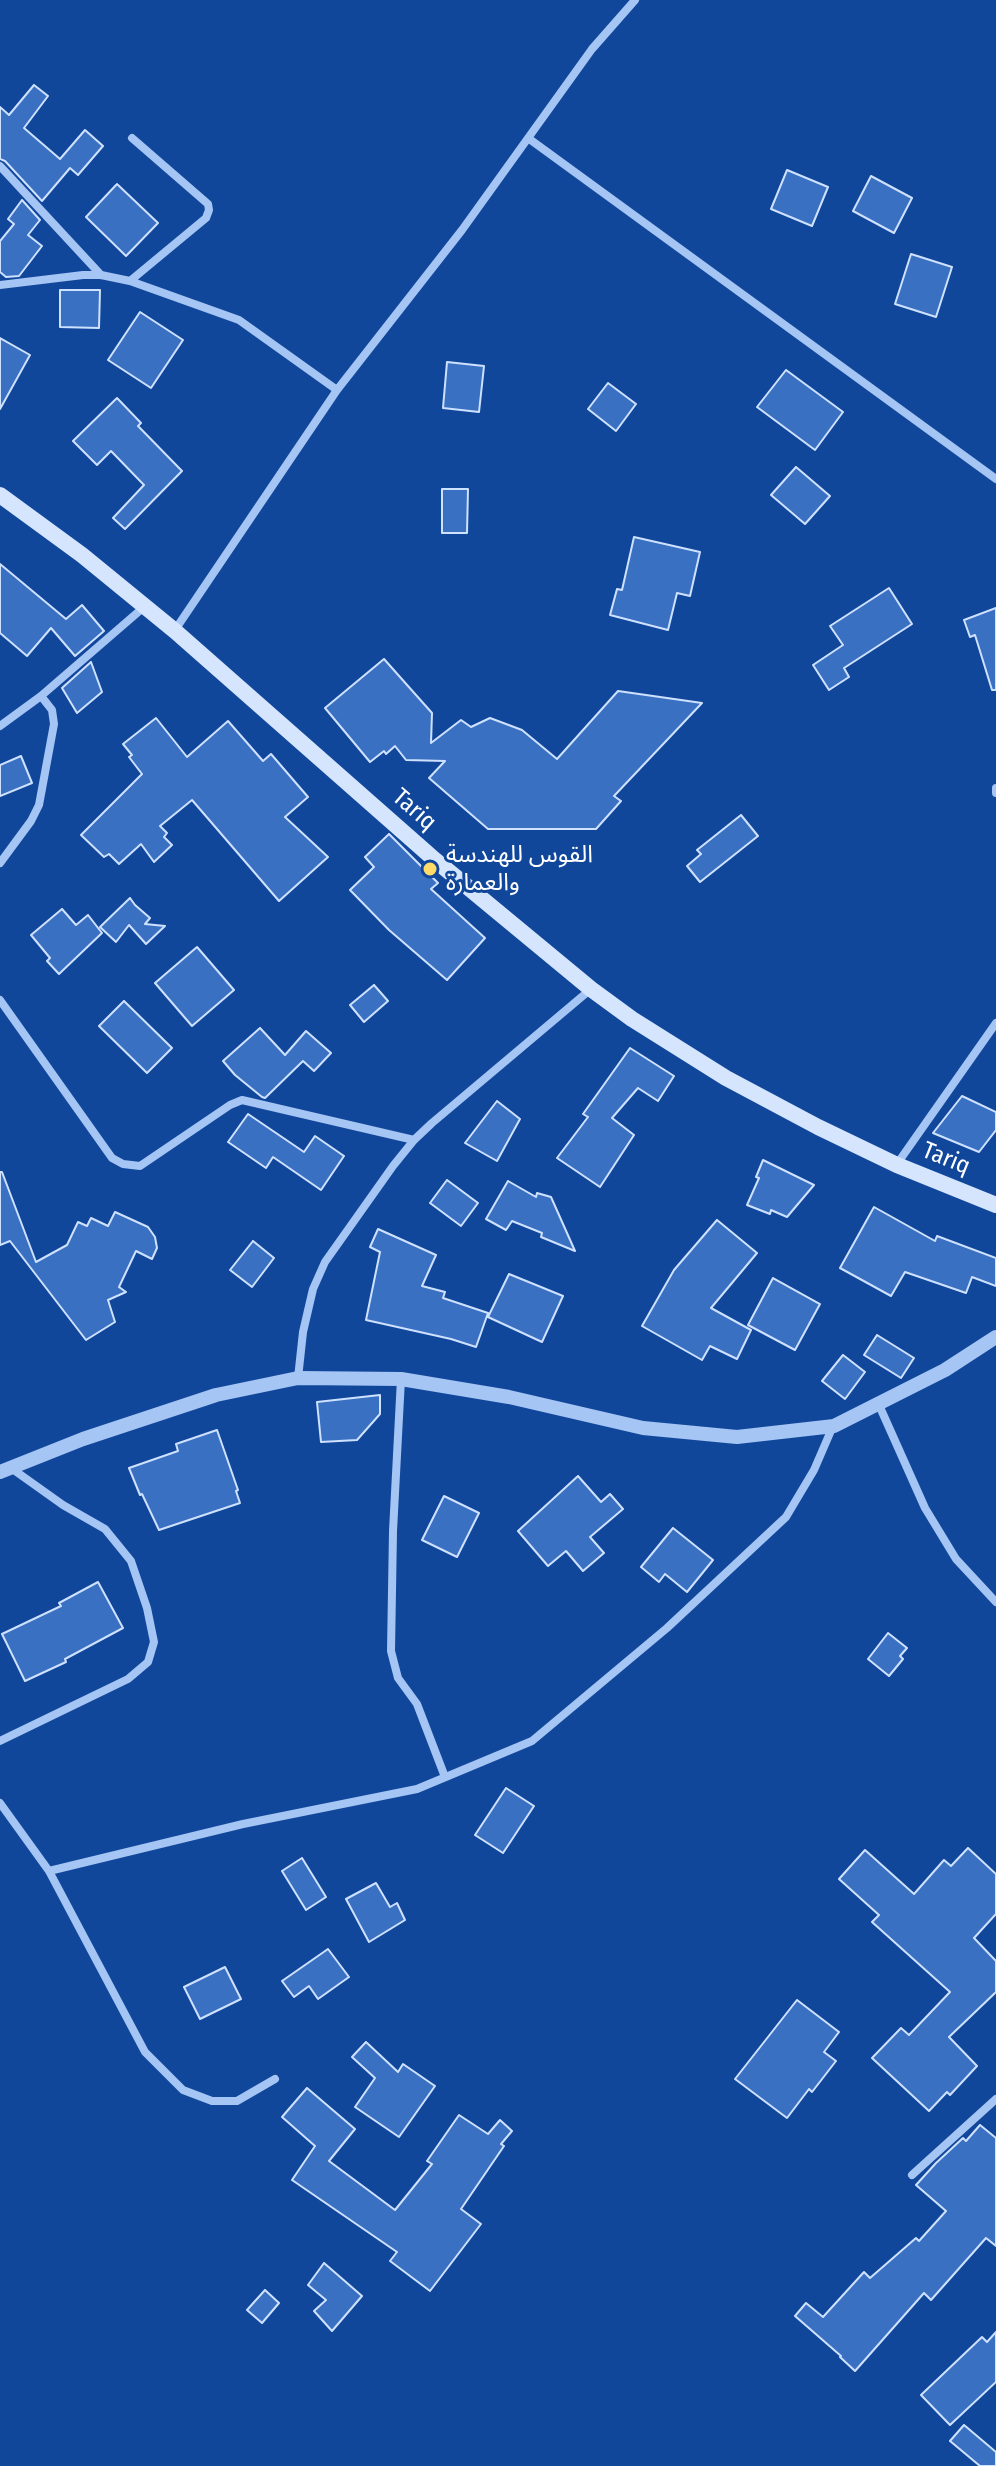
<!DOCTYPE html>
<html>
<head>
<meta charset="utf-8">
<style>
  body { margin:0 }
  canvas { display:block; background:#11479b }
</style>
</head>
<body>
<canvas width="996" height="2466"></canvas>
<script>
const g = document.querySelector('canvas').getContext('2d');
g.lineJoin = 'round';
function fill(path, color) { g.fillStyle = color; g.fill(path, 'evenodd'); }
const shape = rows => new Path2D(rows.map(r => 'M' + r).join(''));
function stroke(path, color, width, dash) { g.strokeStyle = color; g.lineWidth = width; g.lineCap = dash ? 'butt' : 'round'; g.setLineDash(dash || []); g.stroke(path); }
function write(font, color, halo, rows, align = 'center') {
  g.font = font + ' "Fira Sans Condensed","Noto Sans Arabic",sans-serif'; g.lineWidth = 6; g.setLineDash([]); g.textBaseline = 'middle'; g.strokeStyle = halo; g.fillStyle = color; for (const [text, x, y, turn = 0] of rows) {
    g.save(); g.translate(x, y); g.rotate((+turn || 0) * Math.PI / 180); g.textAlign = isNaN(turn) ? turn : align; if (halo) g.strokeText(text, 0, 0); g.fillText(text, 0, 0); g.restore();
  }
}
const building = shape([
  [34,85,48,96,24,128,60,159,85,130,103,146,78,175,70,168,42,201,5,161,0,159,0,107,9,115,34,85],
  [787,170,828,187,812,226,771,209,787,170],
  [871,176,912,198,894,233,853,211,871,176],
  [117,184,158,223,126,256,86,217,117,184],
  [22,200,40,220,28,235,42,246,19,276,6,277,0,272,0,241,14,224,8,219,22,200],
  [911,254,952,267,936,317,895,304,911,254],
  [60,290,100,290,99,328,60,327,60,290],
  [140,312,183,340,151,388,108,360,140,312],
  [0,338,30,355,0,409,0,338],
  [447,362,484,366,479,412,443,408,447,362],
  [786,370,843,412,815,450,757,407,786,370],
  [608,383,636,404,616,431,588,409,608,383],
  [117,398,141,423,138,426,182,471,125,529,113,518,144,485,111,451,97,465,73,441,117,398],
  [796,467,830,496,805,524,771,495,796,467],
  [442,489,468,489,467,533,442,533,442,489],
  [634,537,700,552,690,596,677,593,668,630,610,615,617,589,622,590,634,537],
  [0,564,66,619,82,605,104,631,75,656,51,628,27,656,0,633,0,564],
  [889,588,912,624,844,668,849,677,829,690,813,665,843,645,830,626,889,588],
  [996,608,996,690,992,690,975,635,970,637,964,620,996,608],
  [384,659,432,713,431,743,461,720,471,727,490,718,522,730,557,759,618,691,702,703,614,796,621,801,596,829,488,829,429,778,445,761,406,760,395,746,386,754,384,751,370,762,325,708,384,659],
  [91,662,102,692,77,713,62,688,91,662],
  [156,718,187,757,228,721,263,761,271,754,308,797,285,817,328,857,279,901,192,800,160,826,167,833,164,837,172,845,154,862,141,844,119,864,109,854,104,857,81,835,142,774,129,757,132,755,123,744,156,718],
  [21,756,32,783,0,796,0,765,21,756],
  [741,815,758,836,700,882,687,866,701,854,697,850,741,815],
  [389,834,438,883,431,889,485,938,447,980,389,930,350,890,374,867,365,857,389,834],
  [130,898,135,905,150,918,145,924,165,926,146,944,129,925,116,942,100,927,130,898],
  [62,909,76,925,88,915,102,933,59,974,47,961,50,958,31,935,62,909],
  [197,947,234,990,192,1026,155,983,197,947],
  [374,985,388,1001,364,1022,350,1005,374,985],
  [124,1001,172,1048,147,1073,99,1026,124,1001],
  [260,1028,285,1055,306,1031,331,1053,314,1071,303,1061,265,1098,262,1097,235,1075,223,1061,260,1028],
  [630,1048,674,1076,658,1101,638,1088,612,1118,634,1135,600,1187,557,1158,588,1117,583,1114,630,1048],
  [962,1096,996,1112,996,1130,979,1152,933,1133,962,1096],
  [497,1101,520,1119,497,1161,465,1143,497,1101],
  [248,1114,304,1152,315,1136,344,1156,321,1190,273,1157,266,1168,228,1142,248,1114],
  [763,1160,814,1185,787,1217,771,1210,770,1214,747,1205,759,1178,756,1177,763,1160],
  [0,1172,2,1172,36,1262,67,1245,78,1222,87,1226,91,1218,108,1226,115,1212,148,1227,155,1237,157,1248,152,1259,136,1251,119,1287,126,1292,108,1300,115,1322,86,1340,10,1241,0,1245,0,1172],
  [447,1180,478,1203,461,1226,430,1203,447,1180],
  [508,1181,536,1197,537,1193,551,1197,575,1251,541,1237,542,1233,512,1221,506,1230,486,1219,508,1181],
  [874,1207,935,1241,937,1236,996,1258,996,1286,972,1277,966,1293,905,1272,891,1296,840,1268,874,1207],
  [717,1220,757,1253,711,1308,751,1330,737,1359,710,1346,702,1360,642,1326,674,1270,717,1220],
  [378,1229,436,1255,422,1286,445,1292,443,1298,488,1313,476,1347,451,1339,366,1320,380,1252,370,1247,378,1229],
  [253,1241,274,1258,252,1287,230,1270,253,1241],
  [509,1274,563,1296,542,1342,488,1317,509,1274],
  [773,1278,820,1304,795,1350,748,1325,773,1278],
  [877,1335,914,1358,901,1378,864,1355,877,1335],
  [843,1355,865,1372,845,1399,822,1381,843,1355],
  [380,1395,380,1414,357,1440,321,1442,317,1402,380,1395],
  [217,1430,238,1490,236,1491,240,1503,159,1530,142,1494,140,1495,129,1468,178,1451,176,1444,217,1430],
  [578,1476,601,1502,610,1494,623,1509,590,1537,604,1553,583,1571,566,1551,548,1566,518,1531,578,1476],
  [444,1496,479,1513,457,1557,422,1540,444,1496],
  [673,1528,713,1560,687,1592,665,1574,659,1582,641,1567,673,1528],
  [98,1582,123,1628,65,1659,66,1662,25,1681,2,1634,61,1606,59,1603,98,1582],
  [888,1633,907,1648,900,1656,903,1659,889,1676,868,1659,888,1633],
  [506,1788,534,1806,503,1853,475,1835,506,1788],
  [968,1848,996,1874,996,1914,974,1938,996,1961,996,1992,949,2037,977,2066,950,2095,947,2092,929,2111,872,2058,901,2028,909,2035,950,1992,872,1922,879,1915,839,1879,865,1850,914,1894,944,1860,951,1866,968,1848],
  [302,1858,326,1897,306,1910,282,1871,302,1858],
  [376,1883,390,1907,397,1903,405,1920,369,1942,346,1899,376,1883],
  [328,1949,349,1977,318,1999,309,1986,294,1997,282,1981,328,1949],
  [225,1967,241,1999,200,2019,184,1987,225,1967],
  [797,2000,839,2032,824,2052,836,2061,812,2092,809,2089,787,2118,735,2079,797,2000],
  [366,2042,398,2072,403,2064,435,2086,399,2137,355,2107,375,2078,352,2057,366,2042],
  [307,2088,355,2129,329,2161,395,2210,432,2164,427,2161,459,2115,488,2134,500,2120,512,2131,501,2144,504,2146,461,2209,481,2224,430,2291,390,2261,397,2252,292,2180,315,2146,282,2117,307,2088],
  [980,2125,996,2138,996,2246,986,2238,931,2300,924,2293,855,2371,840,2357,841,2356,795,2316,806,2303,823,2317,864,2272,870,2278,916,2238,919,2241,946,2211,916,2185,936,2163,963,2138,966,2141,980,2125],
  [324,2263,362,2296,332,2331,314,2311,326,2300,308,2285,324,2263],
  [265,2290,279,2303,262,2323,247,2310,265,2290],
  [996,2332,996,2382,950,2425,921,2395,982,2337,987,2342,996,2332],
  [964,2425,996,2452,996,2466,980,2466,950,2441,964,2425]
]);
fill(building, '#3a70c2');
stroke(building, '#cee1fe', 2);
stroke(shape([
  [528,138,996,479],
  [0,166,101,275],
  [130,281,206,218,209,210,208,204,132,138],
  [0,285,83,275,101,275,130,281,239,320,337,390],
  [175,630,337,390,462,230,592,49,635,0],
  [0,726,41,696,144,607],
  [996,788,996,793],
  [0,863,31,821,39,805,54,724,52,710,41,696],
  [0,1000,112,1158,123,1164,140,1166,230,1105,242,1100,414,1140],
  [897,1164,996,1023],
  [298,1378,303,1332,313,1289,325,1262,393,1166,414,1140,432,1123,591,989],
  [401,1379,393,1531,391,1651,398,1678,417,1704,445,1777],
  [879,1405,925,1508,956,1559,996,1602],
  [0,1741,128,1679,148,1662,154,1642,147,1608,131,1561,105,1529,63,1505,11,1468],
  [0,1803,49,1871,145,2052,183,2090,212,2101,237,2101,275,2079],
  [49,1871,243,1824,417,1789,532,1741,667,1628,786,1517,814,1470,833,1426],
  [912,2175,996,2099]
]), '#a5c5f4', 8);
stroke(shape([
  [0,1472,83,1439,216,1395,298,1378,401,1379,509,1397,643,1428,737,1437,834,1426,945,1370,996,1337]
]), '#a5c5f4', 14);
stroke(shape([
  [0,495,82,555,175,631,435,860,591,989,632,1019,726,1078,818,1127,897,1165,996,1205]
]), '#d5e5fd', 16);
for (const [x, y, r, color] of [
  [430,869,8,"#ffda68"]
]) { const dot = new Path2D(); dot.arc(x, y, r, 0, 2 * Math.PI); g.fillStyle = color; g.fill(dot); stroke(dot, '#11479b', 3); }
write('24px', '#fff', '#11479b', [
  ["Tariq",414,810,41],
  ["Tariq",946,1159,22]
]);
write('24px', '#fff', '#11479b', [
  ["القوس للهندسة",446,855],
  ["والعمارة",446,883]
], 'left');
</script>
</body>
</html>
